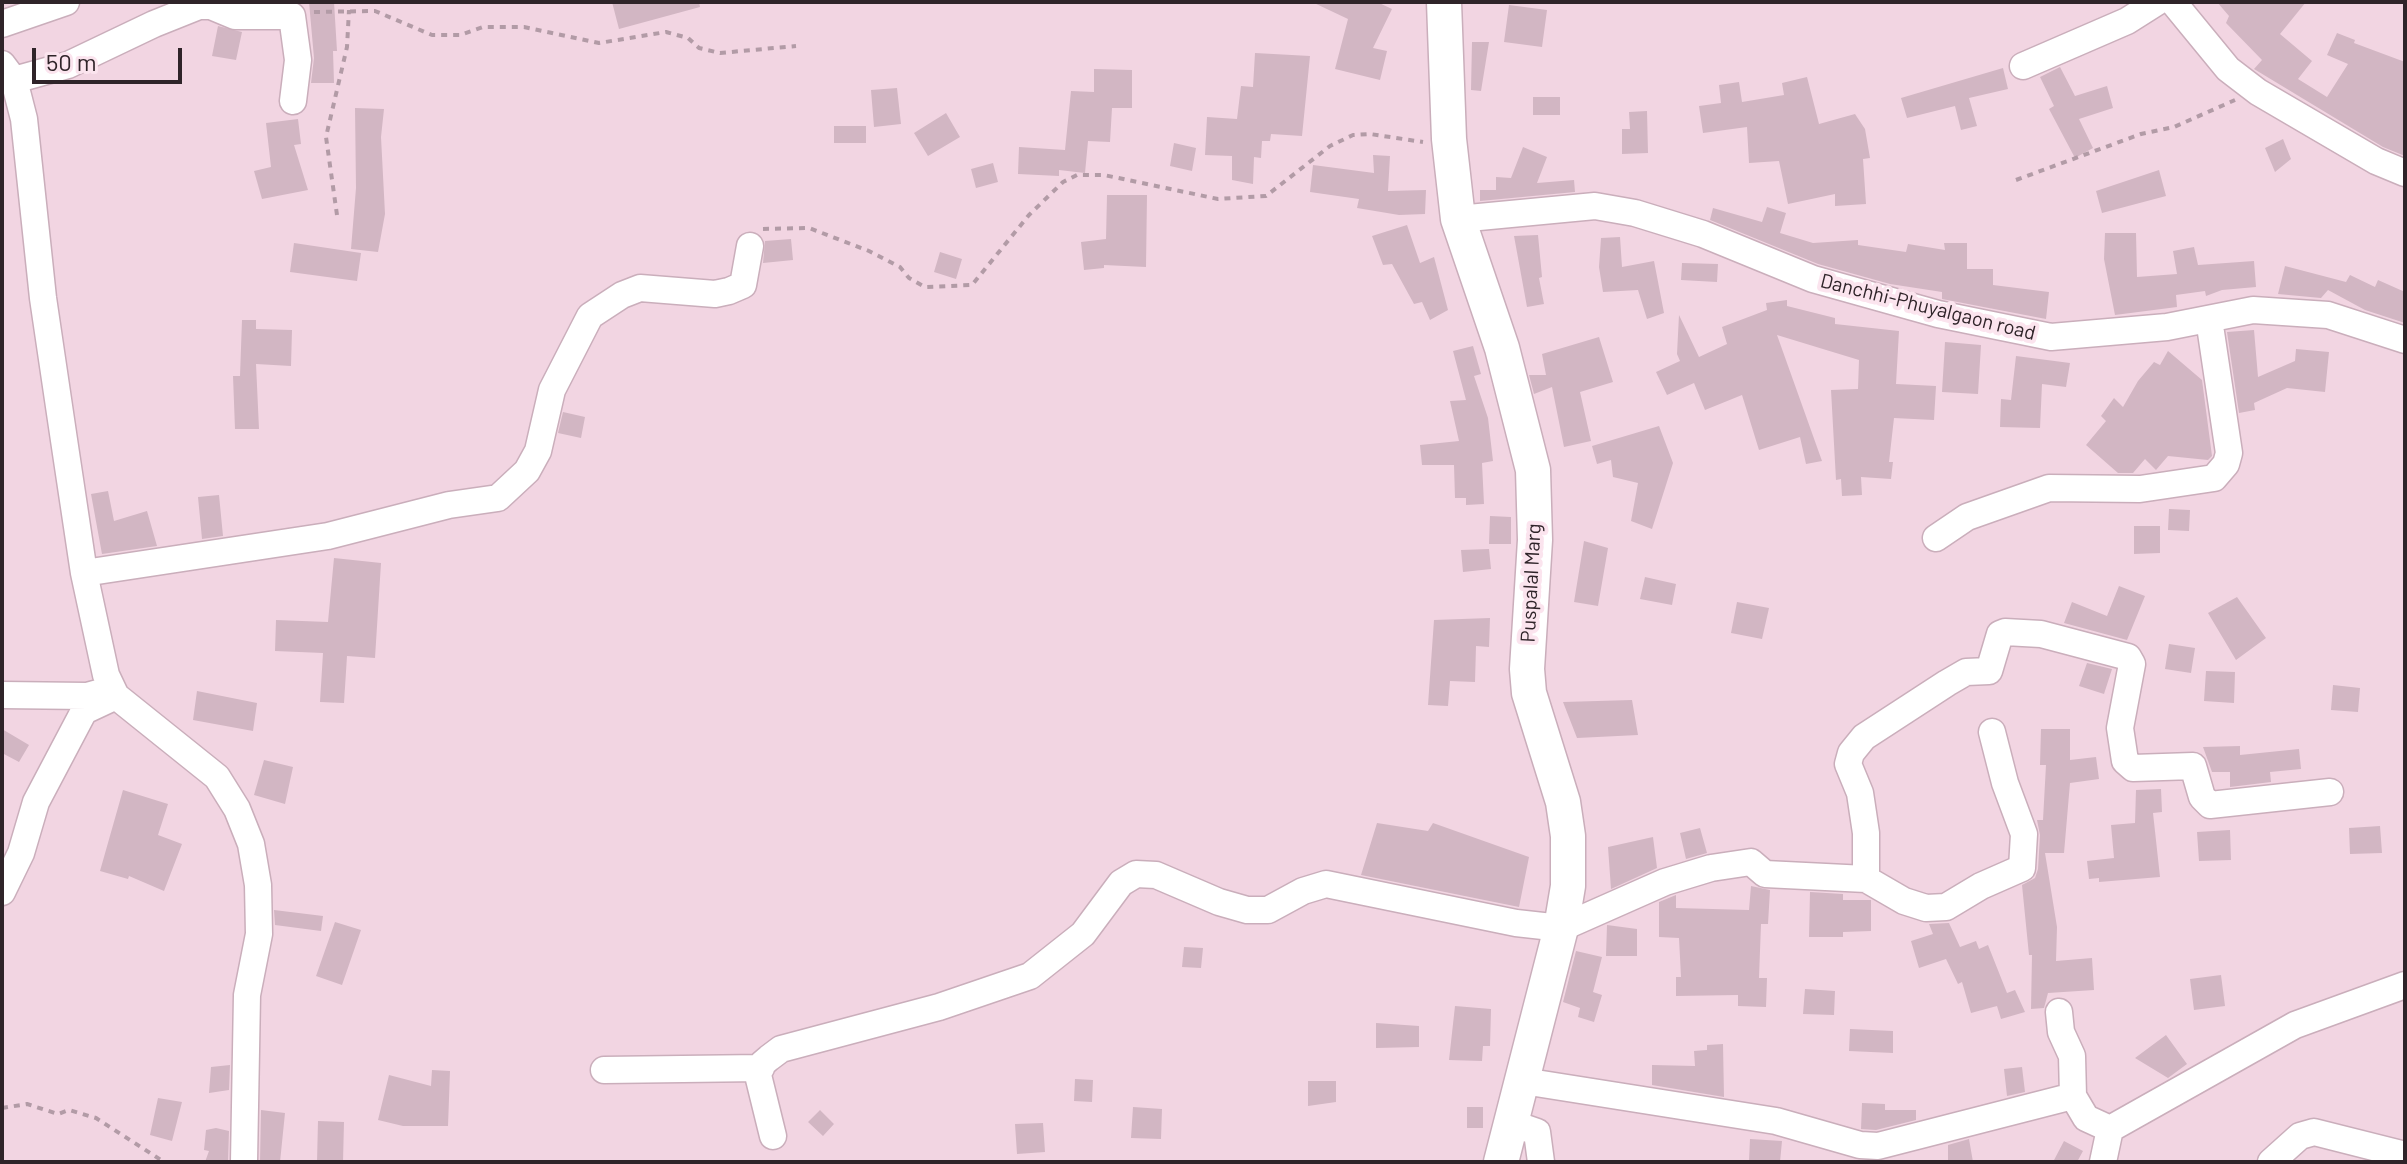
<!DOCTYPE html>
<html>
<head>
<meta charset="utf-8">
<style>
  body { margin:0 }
  #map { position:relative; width:2407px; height:1164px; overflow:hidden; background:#f2d5e2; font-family:Barlow,sans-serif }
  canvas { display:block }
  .frame { position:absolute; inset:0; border:4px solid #2f2429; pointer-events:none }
  .scale { position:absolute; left:32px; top:48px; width:150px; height:36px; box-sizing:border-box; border:4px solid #2f2429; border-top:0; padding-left:10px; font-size:24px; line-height:28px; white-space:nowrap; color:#2f2429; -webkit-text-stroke:6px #fbe4ee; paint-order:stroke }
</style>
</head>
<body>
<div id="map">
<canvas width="2407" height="1164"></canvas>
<div class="frame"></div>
<div class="scale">50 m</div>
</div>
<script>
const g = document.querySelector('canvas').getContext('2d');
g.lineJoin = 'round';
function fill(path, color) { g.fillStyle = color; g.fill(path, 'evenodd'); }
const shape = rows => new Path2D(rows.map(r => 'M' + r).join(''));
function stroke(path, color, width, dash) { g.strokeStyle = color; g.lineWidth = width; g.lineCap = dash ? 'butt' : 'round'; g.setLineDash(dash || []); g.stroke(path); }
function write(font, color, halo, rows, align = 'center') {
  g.font = font + ' Barlow,sans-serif'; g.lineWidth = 8; g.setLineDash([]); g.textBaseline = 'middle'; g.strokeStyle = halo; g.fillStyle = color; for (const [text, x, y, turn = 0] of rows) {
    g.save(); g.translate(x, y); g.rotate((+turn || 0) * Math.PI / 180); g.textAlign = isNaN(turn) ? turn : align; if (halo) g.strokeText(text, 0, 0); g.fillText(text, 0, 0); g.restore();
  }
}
fill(shape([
  [309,2,334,2,337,51,333,51,334,83,311,83,314,58],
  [612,2,699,2,700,7,619,29],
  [1312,2,1377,2,1392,9,1373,48,1387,51,1380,80,1335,69,1348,19],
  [2217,2,2306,2,2280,34,2312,61,2298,79,2327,97,2348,64,2327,55,2337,33,2355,40,2354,43,2405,62,2405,156,2383,147,2254,69,2262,60,2226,23,2229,16],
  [1509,5,1547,10,1542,47,1504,42],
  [218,26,242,32,236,60,212,56],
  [1472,42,1489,42,1481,91,1471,90],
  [1255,53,1310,56,1302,136,1271,134,1270,141,1262,141,1261,158,1254,157,1253,184,1232,180,1232,156,1205,155,1207,117,1237,119,1241,86,1253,87],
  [2060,67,2075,96,2107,86,2113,108,2079,119,2093,148,2075,158,2049,109,2054,106,2040,77],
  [2003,68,2008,89,1969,98,1977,126,1961,130,1955,106,1907,118,1901,98],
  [1094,69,1132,70,1132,108,1112,108,1110,142,1088,141,1085,173,1059,170,1059,176,1018,174,1019,147,1065,150,1071,91,1094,92],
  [1807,77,1819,124,1855,114,1865,129,1870,158,1863,159,1866,204,1835,206,1835,194,1788,204,1779,161,1749,163,1747,127,1703,133,1699,106,1721,103,1719,85,1739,82,1742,102,1784,95,1782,83],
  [897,88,901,124,874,127,871,90],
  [1533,97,1560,97,1560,115,1533,115],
  [355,108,384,109,381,137,385,214,378,252,351,249,356,188],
  [1647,111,1648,153,1622,154,1622,129,1630,129,1629,112],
  [946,113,960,137,928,156,914,133],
  [298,119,301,144,294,145,308,190,262,199,254,171,271,167,266,123],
  [834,126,866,126,866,143,834,143],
  [2283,139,2291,159,2275,172,2265,148],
  [1174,143,1196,148,1192,171,1170,166],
  [1523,147,1547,157,1537,183,1574,180,1575,192,1480,201,1480,190,1496,190,1496,177,1511,178],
  [1373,155,1390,156,1388,191,1426,190,1425,214,1399,215,1357,208,1359,199,1310,192,1313,165,1374,173],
  [993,163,998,182,976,188,971,169],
  [2159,170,2166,196,2102,213,2096,191],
  [1107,195,1147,195,1146,267,1104,265,1104,268,1084,270,1081,242,1106,239],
  [1767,207,1786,213,1780,233,1813,243,1858,240,1858,245,1906,252,1908,244,1945,250,1944,243,1967,243,1967,269,1993,269,1993,285,2049,292,2046,319,1942,299,1942,292,1890,284,1818,264,1710,220,1713,208,1762,222],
  [1407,225,1420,263,1434,257,1448,310,1430,320,1422,302,1414,304,1392,264,1383,265,1372,236],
  [2105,233,2136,233,2137,277,2177,274,2173,251,2194,247,2198,265,2254,261,2256,287,2222,290,2206,296,2205,291,2176,295,2177,307,2115,315,2104,259],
  [1538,235,1542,277,1539,278,1544,304,1527,307,1514,236],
  [1620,237,1622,267,1654,261,1664,313,1647,319,1638,290,1603,292,1599,267,1601,238],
  [791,239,793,260,763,263,765,241],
  [294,243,361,253,357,281,290,272],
  [940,252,962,259,956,279,934,272],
  [1682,263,1718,264,1717,282,1681,280],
  [2285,266,2346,282,2350,275,2375,287,2378,280,2405,292,2405,323,2365,310,2328,290,2321,298,2278,294],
  [1787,300,1787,306,1835,318,1835,324,1899,331,1896,384,1936,386,1934,420,1894,418,1889,462,1893,462,1891,479,1861,477,1862,495,1842,496,1841,479,1836,480,1831,390,1858,389,1859,360,1777,335,1822,461,1806,464,1800,437,1759,450,1742,395,1705,410,1694,383,1667,395,1656,372,1680,361,1677,354,1679,315,1699,357,1727,344,1722,327,1767,310,1766,303],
  [242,320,256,320,256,329,292,330,291,366,256,364,259,429,235,429,233,376,240,376],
  [2254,330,2258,377,2295,361,2296,349,2329,352,2325,392,2287,388,2254,403,2255,410,2239,413,2227,332],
  [1599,337,1613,382,1580,392,1591,441,1564,447,1552,387,1534,394,1529,375,1546,375,1542,354],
  [1945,342,1981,345,1978,394,1942,392],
  [1473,346,1481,374,1474,376,1488,418,1493,461,1482,463,1484,504,1466,505,1466,498,1455,498,1454,465,1422,465,1420,445,1459,441,1450,401,1466,400,1453,351],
  [2168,351,2202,380,2212,456,2208,460,2168,456,2156,470,2145,459,2133,473,2118,473,2086,445,2106,421,2101,416,2114,398,2123,407,2138,381,2154,362,2160,365],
  [2016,356,2070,363,2066,387,2042,384,2040,428,2000,427,2001,399,2011,400],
  [563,412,585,417,581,438,558,433],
  [1659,426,1673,463,1652,529,1631,521,1638,483,1613,477,1611,460,1597,464,1592,446],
  [108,491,114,521,147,511,157,546,102,554,91,494],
  [219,495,223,536,202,539,198,497],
  [2169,509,2190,510,2189,531,2168,530],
  [1490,516,1511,517,1511,544,1489,544],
  [2134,526,2160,526,2160,553,2134,554],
  [1584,541,1608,548,1598,606,1574,602],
  [1489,549,1491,569,1463,572,1461,550],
  [334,558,381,563,375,658,347,656,344,703,320,702,323,653,275,651,276,620,328,622],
  [1645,577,1676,584,1672,605,1640,599],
  [2119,586,2145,596,2127,640,2064,623,2072,602,2107,616],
  [2237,597,2266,638,2236,660,2208,613],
  [1737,602,1769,608,1762,639,1731,633],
  [1490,618,1489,647,1476,646,1475,682,1450,681,1448,706,1428,705,1434,620],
  [2169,644,2195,648,2191,673,2165,669],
  [2087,663,2112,669,2104,694,2079,686],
  [2206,671,2235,672,2234,703,2204,701],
  [2333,685,2360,688,2358,712,2331,710],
  [197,691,257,703,253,731,193,720],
  [1632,700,1638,735,1577,738,1563,702],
  [2,729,29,745,19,762,2,753],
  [2041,729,2070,729,2070,760,2096,757,2099,779,2070,783,2064,853,2045,853,2057,927,2056,961,2092,958,2094,990,2048,993,2044,1008,2031,1009,2032,955,2029,955,2022,885,2035,878,2038,869,2040,835,2037,820,2043,820,2046,765,2040,765],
  [2240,746,2240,755,2299,749,2301,769,2270,772,2271,782,2230,787,2230,772,2212,772,2203,747],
  [264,760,293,767,285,804,254,795],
  [2161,789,2162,812,2153,813,2160,877,2099,882,2099,878,2089,879,2087,861,2114,858,2111,825,2135,823,2136,790],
  [123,790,168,804,158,835,182,844,164,891,129,876,128,879,100,871],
  [1377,823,1428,831,1433,823,1529,857,1519,907,1361,875],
  [2380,826,2382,853,2350,854,2349,828],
  [1700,828,1707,853,1686,859,1680,833],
  [2230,830,2231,860,2199,861,2197,832],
  [1653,837,1657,868,1611,889,1608,847],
  [1751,886,1770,890,1768,924,1761,924,1759,978,1767,978,1766,1007,1738,1006,1738,995,1676,996,1676,977,1681,977,1679,938,1659,937,1659,902,1676,895,1676,908,1749,910],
  [1810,892,1843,894,1843,900,1871,900,1871,931,1843,932,1843,937,1809,937],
  [274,910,323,916,321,931,275,925],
  [335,922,361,930,342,985,316,976],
  [1949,923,1960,947,1976,941,1979,949,1988,945,2007,993,2015,990,2025,1012,2001,1019,1997,1006,1971,1013,1962,982,1958,984,1946,959,1919,968,1911,941,1933,934,1929,924],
  [1607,925,1637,929,1637,956,1606,956],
  [1184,947,1203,948,1201,968,1182,967],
  [1576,951,1602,957,1593,992,1602,995,1594,1022,1578,1017,1580,1008,1563,1002],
  [2221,975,2225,1006,2194,1010,2190,979],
  [1805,989,1835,991,1834,1015,1803,1014],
  [1455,1006,1491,1009,1490,1046,1483,1046,1482,1061,1449,1060],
  [1376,1023,1419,1026,1419,1047,1376,1048],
  [1850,1029,1893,1031,1893,1053,1849,1051],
  [2166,1035,2187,1064,2168,1078,2135,1058],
  [1723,1044,1724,1097,1652,1085,1652,1065,1695,1066,1694,1051,1707,1050,1707,1045],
  [230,1065,229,1090,209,1093,211,1067],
  [2022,1067,2025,1092,2007,1096,2004,1069],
  [432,1070,450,1071,448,1126,403,1126,378,1120,389,1075,431,1086],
  [1075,1079,1093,1080,1092,1102,1074,1101],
  [1308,1081,1336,1081,1336,1102,1308,1106],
  [158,1098,182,1102,172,1141,150,1135],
  [1862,1103,1885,1104,1885,1110,1916,1110,1916,1120,1876,1130,1861,1129],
  [1133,1107,1162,1109,1161,1139,1131,1138],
  [1467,1107,1483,1107,1483,1128,1467,1128],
  [261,1110,285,1113,280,1162,260,1162],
  [820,1110,834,1124,823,1136,808,1122],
  [318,1121,344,1122,343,1162,317,1162],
  [1043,1123,1045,1152,1017,1154,1015,1124],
  [216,1128,229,1131,228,1162,205,1162,209,1151,204,1150,206,1130],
  [1750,1139,1782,1141,1780,1162,1749,1162],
  [1969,1139,1973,1162,1948,1162,1948,1145],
  [2064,1141,2083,1151,2077,1162,2053,1162]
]), '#d2b6c3');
const minor = shape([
  [2173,2,2228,69,2258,92,2376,161,2405,173],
  [2,24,66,2],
  [2,64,14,80,24,119,43,298,64,440,84,573,106,675,116,696,217,777,237,809,251,844,258,885,259,934,247,995,244,1162],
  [2023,66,2127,21,2157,2],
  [14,80,68,65,154,24,199,6,211,6,235,16,292,16,298,60,293,101],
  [1458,219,1595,206,1635,213,1703,234,1813,279,1938,314,2051,337,2167,327,2253,310,2328,315,2405,340],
  [1936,538,1967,517,2049,488,2140,489,2214,478,2226,464,2229,453,2209,319],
  [84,573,328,536,449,505,498,498,527,471,538,451,552,390,590,316,622,295,640,288,715,294,729,291,743,285,750,246],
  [2,695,87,696,109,690],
  [1866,879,1866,833,1860,793,1848,764,1851,753,1864,737,1947,683,1966,672,1989,671,2000,634,2005,632,2041,634,2128,657,2132,664,2120,728,2125,761,2133,768,2193,766,2202,797,2210,805,2330,792],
  [2,892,21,853,36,802,84,711,116,696],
  [2059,1012,2061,1032,2072,1056,2073,1096],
  [604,1070,761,1068],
  [1523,1081,1776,1121,1860,1145,1878,1146,2073,1096,2086,1118,2110,1129,2295,1025,2405,985],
  [1511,1123,1537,1132,1541,1162],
  [773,1136,758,1075,762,1064,769,1058,781,1049,939,1007,1030,976,1083,934,1121,883,1136,874,1156,875,1219,902,1247,910,1268,910,1303,891,1326,884,1516,923,1561,928,1665,882,1711,868,1751,862,1765,874,1866,879,1904,901,1926,908,1946,907,1981,886,2022,868,2024,834,2005,783,1992,732],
  [2103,1162,2110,1129],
  [2271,1162,2300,1136,2314,1132,2405,1155]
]);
const major = shape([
  [1444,2,1449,139,1458,219,1502,348,1533,470,1535,540,1527,669,1529,693,1563,802,1568,836,1568,886,1561,928,1501,1162]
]);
stroke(minor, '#caaebb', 29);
stroke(major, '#caaebb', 37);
stroke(shape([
  [314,12,375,11,432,35,460,35,483,27,524,27,599,43,666,32,688,38,699,48,720,53,796,46],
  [2016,180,2141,134,2174,127,2235,100],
  [337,215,326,137,347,47,349,10],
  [763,229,809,228,869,251,900,267,909,278,925,287,972,285,1029,215,1063,182,1077,175,1104,175,1218,199,1266,196,1330,146,1353,135,1370,134,1423,142],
  [2,1108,27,1104,58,1114,69,1110,96,1118,164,1162]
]), '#b29ba6', 4, [6, 6]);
stroke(minor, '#fff', 26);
stroke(major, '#fff', 34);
write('20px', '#2f2429', '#fbe4ee', [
  ["Danchhi-Phuyalgaon road",1928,307,14],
  ["Puspalal Marg",1531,583,-87]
]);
</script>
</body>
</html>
